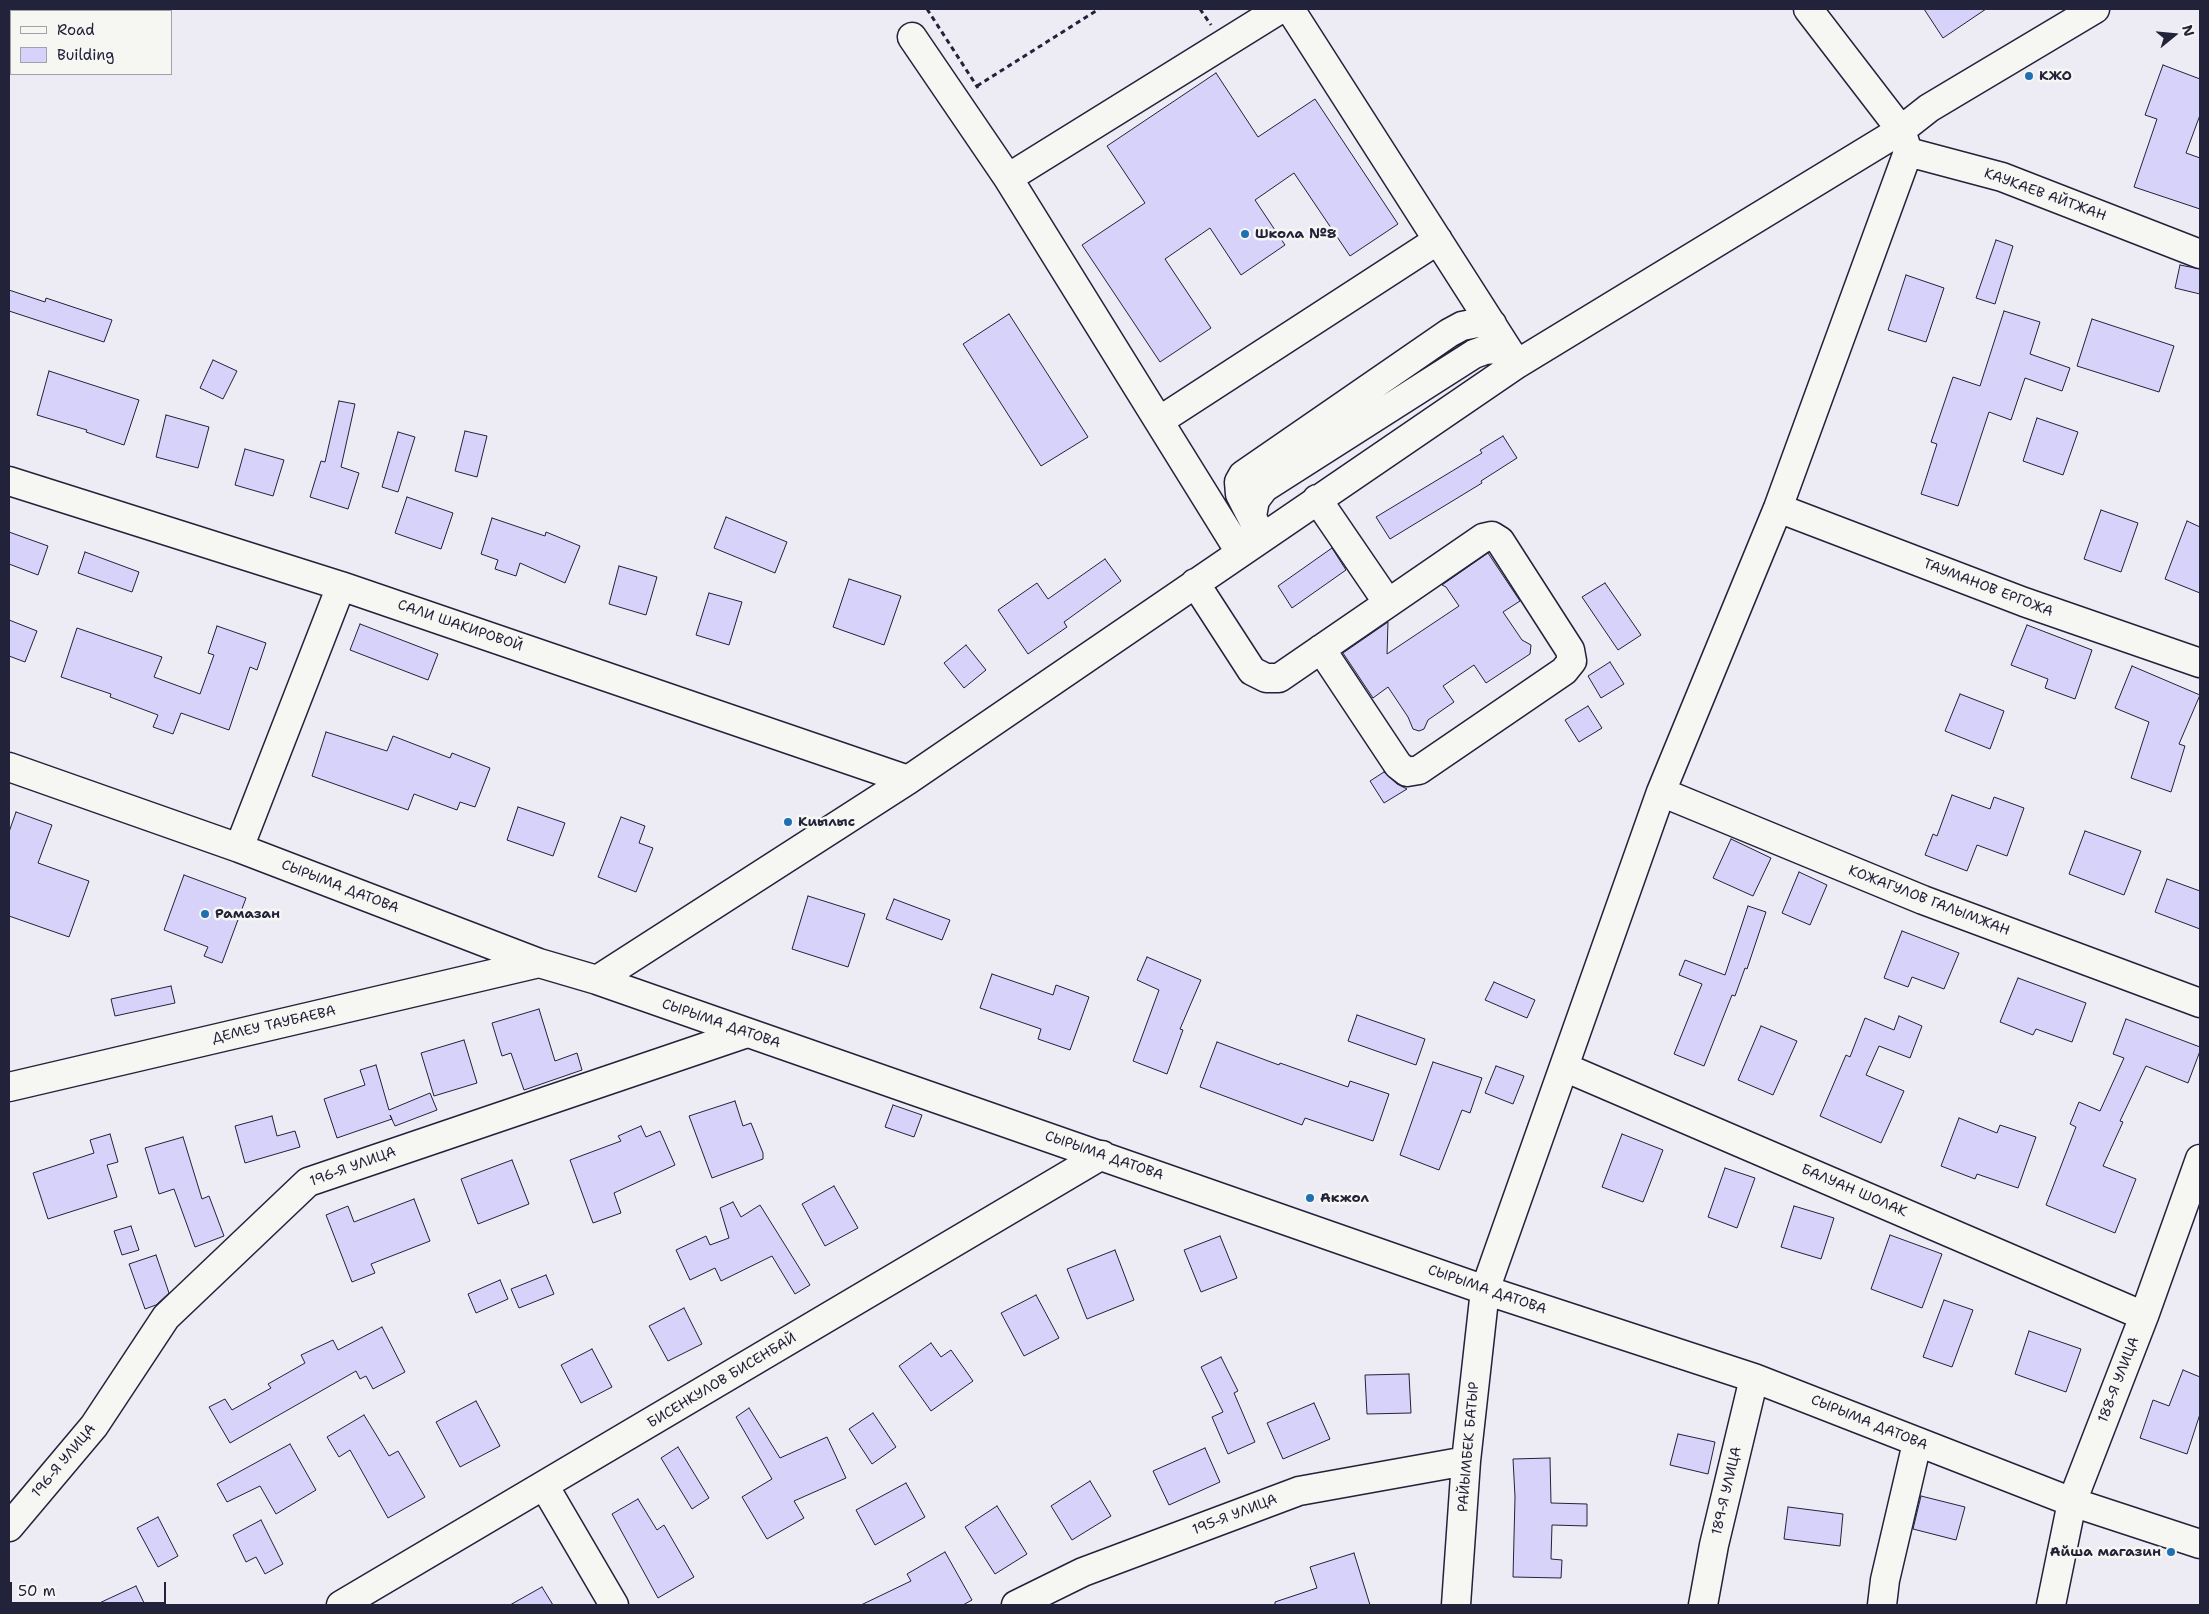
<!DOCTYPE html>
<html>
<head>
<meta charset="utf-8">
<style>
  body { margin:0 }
  #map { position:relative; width:2209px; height:1614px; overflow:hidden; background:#edebf4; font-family:"Shantell Sans",sans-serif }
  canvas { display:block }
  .frame { position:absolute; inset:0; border:10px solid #22223b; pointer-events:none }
  .legend { position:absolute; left:10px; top:10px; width:162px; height:65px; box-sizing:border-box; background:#f6f6f2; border:1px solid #a1a1a9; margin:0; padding:6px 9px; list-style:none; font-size:15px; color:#22223b }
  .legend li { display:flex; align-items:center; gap:10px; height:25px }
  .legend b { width:25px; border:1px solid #a1a1a9 }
  .north { position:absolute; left:2149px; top:10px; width:50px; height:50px; -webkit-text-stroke:4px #f6f6f2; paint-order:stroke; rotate:73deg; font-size:14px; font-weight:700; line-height:20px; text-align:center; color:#22223b }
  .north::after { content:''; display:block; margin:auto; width:18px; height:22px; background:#22223b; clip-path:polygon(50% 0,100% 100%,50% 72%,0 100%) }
  .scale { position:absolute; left:10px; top:1582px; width:156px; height:22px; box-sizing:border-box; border:2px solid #22223b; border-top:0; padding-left:6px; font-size:15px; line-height:18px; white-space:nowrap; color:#22223b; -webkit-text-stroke:4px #f6f6f2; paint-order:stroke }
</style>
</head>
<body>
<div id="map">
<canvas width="2209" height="1614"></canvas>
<div class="frame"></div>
<ul class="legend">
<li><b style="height:6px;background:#f6f6f2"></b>Road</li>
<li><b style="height:14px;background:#d7d2fa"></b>Building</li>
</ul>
<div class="north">N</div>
<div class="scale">50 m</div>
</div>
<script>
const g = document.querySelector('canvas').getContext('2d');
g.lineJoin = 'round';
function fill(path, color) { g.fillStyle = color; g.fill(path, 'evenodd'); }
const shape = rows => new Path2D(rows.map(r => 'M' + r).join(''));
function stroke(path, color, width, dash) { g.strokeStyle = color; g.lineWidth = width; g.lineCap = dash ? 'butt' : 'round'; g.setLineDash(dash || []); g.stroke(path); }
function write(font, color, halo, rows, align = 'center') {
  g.font = font + ' "Shantell Sans",sans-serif'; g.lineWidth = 5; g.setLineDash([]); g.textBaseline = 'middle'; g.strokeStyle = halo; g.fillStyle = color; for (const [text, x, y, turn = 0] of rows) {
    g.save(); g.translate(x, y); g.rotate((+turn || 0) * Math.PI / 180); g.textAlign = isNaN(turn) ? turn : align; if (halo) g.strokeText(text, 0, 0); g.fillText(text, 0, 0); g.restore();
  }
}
const building = shape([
  [1924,9,1986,9,1943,38,1924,9],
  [2163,65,2200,79,2200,115,2186,153,2200,158,2200,209,2134,187,2157,119,2145,115,2163,65],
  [1216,73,1258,137,1315,99,1398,224,1350,256,1294,173,1255,200,1285,245,1241,275,1210,228,1165,259,1211,328,1160,362,1082,245,1145,203,1107,146,1216,73],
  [1996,240,2013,246,1995,304,1976,298,1996,240],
  [2180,265,2200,269,2200,294,2175,288,2180,265],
  [1906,275,1944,288,1926,342,1888,330,1906,275],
  [9,290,45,302,46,298,112,320,104,342,9,311,9,290],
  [2004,311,2040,322,2030,354,2070,368,2062,391,2025,378,2011,420,1989,412,1958,506,1921,494,1937,444,1931,442,1953,377,1980,386,2004,311],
  [1009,314,1088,437,1041,466,963,344,1009,314],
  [2092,319,2174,346,2159,392,2077,366,2092,319],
  [213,360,237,371,223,399,200,388,213,360],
  [49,371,139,400,124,445,86,432,87,430,37,415,49,371],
  [339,401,355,404,341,467,359,473,348,509,310,497,321,461,325,462,339,401],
  [166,415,209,427,198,468,156,457,166,415],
  [2037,418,2078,432,2063,475,2023,461,2037,418],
  [465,431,487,436,477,477,455,471,465,431],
  [398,432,415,437,398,492,382,487,398,432],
  [1503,436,1517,458,1481,481,1482,483,1390,539,1376,517,1482,453,1480,450,1503,436],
  [245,449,284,460,273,496,235,485,245,449],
  [407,497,453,513,441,549,395,533,407,497],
  [2101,510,2138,523,2121,572,2084,559,2101,510],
  [726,517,787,542,775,573,714,548,726,517],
  [492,518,545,536,546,532,580,546,565,583,520,563,516,576,495,569,498,560,481,554,492,518],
  [2187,521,2200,527,2200,593,2165,579,2187,521],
  [9,532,48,546,38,575,9,564,9,532],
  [1332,548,1346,570,1292,608,1278,586,1332,548],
  [85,552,139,572,132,592,78,573,85,552],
  [1488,553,1520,601,1503,612,1522,640,1531,645,1530,654,1486,683,1474,665,1443,686,1454,702,1428,720,1424,729,1419,731,1413,729,1408,717,1388,687,1373,698,1343,653,1388,622,1387,654,1459,606,1446,587,1442,585,1488,553],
  [1105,559,1121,581,1064,622,1067,627,1028,654,998,610,1037,583,1048,599,1105,559],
  [619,566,657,577,646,615,609,604,619,566],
  [849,579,901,596,884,645,833,627,849,579],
  [1605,583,1641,635,1618,650,1582,597,1605,583],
  [709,593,742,602,729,645,696,635,709,593],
  [9,620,37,631,25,662,9,656,9,620],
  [360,624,438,654,428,680,350,650,360,624],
  [2027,625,2092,650,2075,699,2045,688,2048,679,2011,665,2027,625],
  [217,626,266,643,257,670,250,667,229,730,181,713,173,734,153,727,158,715,110,697,111,694,61,677,77,628,162,657,154,677,200,694,214,655,208,653,217,626],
  [966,645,986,670,964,688,944,663,966,645],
  [1610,662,1624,684,1601,698,1588,676,1610,662],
  [2132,666,2200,695,2179,744,2185,746,2171,792,2131,778,2149,722,2115,708,2132,666],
  [1960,694,2004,711,1990,749,1945,731,1960,694],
  [1588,706,1602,728,1579,742,1565,720,1588,706],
  [326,732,387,751,393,736,450,758,452,753,490,768,475,807,460,802,457,810,414,794,408,810,312,776,326,732],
  [1384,772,1397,784,1407,789,1384,803,1370,781,1384,772],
  [1952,795,1990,809,1994,797,2024,808,2007,856,1977,845,1967,871,1925,855,1933,834,1937,836,1952,795],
  [518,807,565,823,553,856,507,840,518,807],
  [16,812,52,825,38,863,89,881,69,937,9,916,9,832,16,812],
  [621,817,645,826,639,843,653,848,636,892,598,877,621,817],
  [2085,831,2141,851,2124,895,2069,874,2085,831],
  [1731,839,1771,858,1753,896,1713,878,1731,839],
  [1799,872,1827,885,1810,925,1782,913,1799,872],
  [184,875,246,898,222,963,204,956,208,947,164,930,184,875],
  [2167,879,2200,891,2200,929,2155,912,2167,879],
  [808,896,865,914,848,967,792,949,808,896],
  [894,899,950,920,942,940,886,919,894,899],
  [1748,906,1766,912,1747,969,1745,968,1735,996,1732,995,1704,1066,1674,1054,1702,984,1679,975,1685,960,1725,975,1748,906],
  [1902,931,1959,953,1944,989,1912,977,1908,987,1884,978,1902,931],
  [1147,957,1201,980,1180,1029,1183,1030,1167,1074,1133,1061,1159,990,1137,980,1147,957],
  [992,974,1053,995,1056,985,1089,997,1070,1050,1038,1039,1041,1029,980,1008,992,974],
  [2018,978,2086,1003,2072,1042,2036,1029,2033,1035,2000,1022,2018,978],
  [1494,982,1535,1000,1527,1018,1485,1000,1494,982],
  [171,986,175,1003,115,1016,111,999,171,986],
  [539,1009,555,1061,577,1053,582,1070,524,1090,511,1053,502,1056,492,1023,539,1009],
  [1357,1015,1425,1039,1416,1065,1348,1041,1357,1015],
  [1899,1016,1922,1026,1910,1058,1879,1046,1866,1075,1904,1091,1881,1143,1820,1116,1846,1055,1850,1057,1865,1018,1894,1030,1899,1016],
  [2126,1019,2200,1047,2200,1051,2188,1083,2146,1066,2120,1121,2123,1122,2103,1166,2136,1179,2115,1233,2046,1205,2076,1127,2070,1124,2079,1102,2100,1111,2124,1058,2113,1054,2126,1019],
  [1761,1026,1797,1041,1773,1095,1738,1080,1761,1026],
  [464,1040,477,1083,434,1096,421,1053,464,1040],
  [1217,1042,1279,1065,1280,1063,1348,1087,1350,1081,1389,1094,1373,1141,1305,1118,1302,1125,1200,1087,1217,1042],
  [1433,1062,1482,1078,1470,1113,1462,1110,1439,1170,1400,1155,1433,1062],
  [376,1065,389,1110,430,1093,437,1110,395,1126,390,1115,392,1119,337,1138,324,1099,365,1085,360,1070,376,1065],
  [1496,1066,1524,1076,1513,1104,1485,1093,1496,1066],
  [735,1101,743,1126,751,1123,763,1153,763,1159,712,1178,689,1116,735,1101],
  [893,1105,922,1115,914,1137,885,1127,893,1105],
  [272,1116,277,1136,295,1131,300,1147,245,1163,235,1126,272,1116],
  [1959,1118,1997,1133,2000,1125,2036,1137,2018,1188,1977,1174,1975,1179,1941,1166,1959,1118],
  [641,1126,646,1137,660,1131,675,1165,614,1193,621,1213,593,1223,570,1160,621,1141,618,1136,641,1126],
  [110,1134,118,1162,107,1165,117,1197,48,1219,33,1173,94,1153,90,1140,110,1134],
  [1622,1134,1663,1150,1643,1202,1602,1187,1622,1134],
  [183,1137,202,1199,209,1196,224,1236,195,1247,174,1189,159,1194,145,1148,183,1137],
  [512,1160,529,1204,478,1224,461,1179,512,1160],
  [1725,1168,1755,1178,1737,1228,1708,1217,1725,1168],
  [834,1186,858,1228,825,1246,802,1204,834,1186],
  [414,1199,430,1241,371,1264,375,1273,352,1282,326,1215,348,1206,354,1222,414,1199],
  [733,1202,741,1217,760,1205,810,1285,795,1294,772,1256,721,1281,715,1268,690,1280,676,1250,706,1236,710,1245,729,1238,720,1208,733,1202],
  [1794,1206,1834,1218,1821,1259,1781,1247,1794,1206],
  [131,1226,139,1250,122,1255,114,1231,131,1226],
  [1890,1235,1942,1254,1922,1308,1871,1289,1890,1235],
  [1220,1236,1237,1278,1201,1292,1184,1250,1220,1236],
  [1115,1250,1134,1300,1087,1319,1067,1269,1115,1250],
  [156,1255,169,1293,156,1305,145,1309,129,1264,156,1255],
  [546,1275,554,1294,519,1308,511,1289,546,1275],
  [500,1280,508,1299,476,1313,468,1294,500,1280],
  [1036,1295,1059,1338,1024,1356,1001,1313,1036,1295],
  [1944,1300,1973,1310,1952,1367,1923,1357,1944,1300],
  [684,1308,702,1344,668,1361,649,1326,684,1308],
  [382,1327,405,1372,373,1389,366,1376,360,1379,356,1371,230,1443,209,1407,225,1399,232,1410,271,1388,268,1384,305,1363,301,1355,333,1340,338,1350,382,1327],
  [2029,1331,2081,1349,2066,1392,2015,1374,2029,1331],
  [931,1343,941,1357,951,1350,973,1381,931,1411,899,1366,931,1343],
  [592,1349,612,1387,581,1403,561,1365,592,1349],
  [1221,1357,1238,1391,1234,1393,1255,1442,1228,1454,1212,1417,1223,1412,1201,1367,1221,1357],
  [2183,1370,2200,1377,2200,1414,2187,1454,2140,1438,2153,1400,2169,1406,2183,1370],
  [1409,1374,1411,1413,1367,1414,1365,1375,1409,1374],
  [476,1401,500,1446,460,1467,436,1422,476,1401],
  [1314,1403,1330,1439,1283,1459,1267,1423,1314,1403],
  [749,1408,780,1458,827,1437,846,1478,794,1501,804,1518,767,1539,742,1497,772,1479,736,1417,749,1408],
  [873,1413,896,1447,872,1464,849,1429,873,1413],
  [364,1415,389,1456,398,1451,425,1497,388,1518,350,1450,339,1457,327,1437,364,1415],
  [1678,1434,1715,1442,1708,1474,1670,1465,1678,1434],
  [290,1444,316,1490,276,1514,260,1486,227,1502,217,1484,290,1444],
  [678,1447,709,1498,692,1509,661,1458,678,1447],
  [1205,1448,1220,1482,1169,1505,1153,1471,1205,1448],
  [1550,1458,1551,1503,1587,1504,1587,1526,1552,1525,1551,1559,1562,1560,1561,1578,1513,1577,1515,1497,1513,1459,1550,1458],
  [1090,1481,1111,1516,1072,1540,1051,1506,1090,1481],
  [906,1483,925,1517,875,1545,856,1510,906,1483],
  [1921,1496,1965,1507,1956,1540,1913,1529,1921,1496],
  [638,1499,657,1530,664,1525,694,1577,658,1598,612,1514,638,1499],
  [997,1506,1027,1554,995,1574,965,1527,997,1506],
  [1788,1507,1843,1514,1840,1546,1784,1539,1788,1507],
  [158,1517,178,1556,158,1567,137,1528,158,1517],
  [261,1520,283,1564,265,1574,256,1557,246,1562,233,1535,261,1520],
  [945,1552,972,1600,963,1605,861,1605,911,1581,907,1574,945,1552],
  [1354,1553,1370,1605,1275,1605,1275,1602,1317,1588,1310,1567,1354,1553],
  [136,1586,145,1605,95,1605,136,1586],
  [542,1587,553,1605,510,1605,542,1587]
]);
fill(building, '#d7d2fa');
stroke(building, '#22223b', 1);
const minor = shape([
  [1290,9,1517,364],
  [1808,9,1901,130,1908,152,2002,177,2200,254],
  [912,37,1008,178],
  [1159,421,1438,240],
  [9,481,341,586,908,780],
  [1317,499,1388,603],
  [1778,508,2024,602,2200,663],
  [1252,516,1255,500,1264,488,1474,354,1485,350,1495,349,1511,354],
  [1262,537,1240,494,1239,482,1243,475,1449,333,1462,326,1477,323,1492,324],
  [1240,552,1008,178,1280,9],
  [1195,583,1252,671,1266,678,1279,678,1483,538,1492,536,1500,541,1570,650,1572,661,1564,671,1419,770,1407,772,1398,765,1321,649],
  [9,767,239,848,539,963,597,980,1485,1290,1754,1378,2072,1502,2200,1544],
  [1661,792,1923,900,2200,1003],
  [239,848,341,586],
  [597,980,908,780,1517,364,1901,130,1929,108,2095,9],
  [1564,1067,2144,1316],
  [9,1087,539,963],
  [545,1487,614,1605],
  [9,1527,94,1426,166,1317,308,1182,747,1033],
  [341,1605,1102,1155],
  [1016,1605,1083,1572,1299,1491,1466,1461],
  [1456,1605,1466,1461,1485,1290,1661,792,1778,508,1908,152],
  [1703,1605,1714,1545,1754,1378],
  [1882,1605,1885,1580,1917,1443],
  [2051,1605,2072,1502,2144,1316,2200,1159]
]);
stroke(minor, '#22223b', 31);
stroke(shape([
  [927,9,978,88],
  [1200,9,1211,25],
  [977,86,1099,9]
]), '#22223b', 3, [5, 4]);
stroke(minor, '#f6f6f2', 28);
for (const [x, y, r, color] of [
  [2029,76,5,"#1f6fb2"],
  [1245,234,5,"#1f6fb2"],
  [788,822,5,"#1f6fb2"],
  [205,914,5,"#1f6fb2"],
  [1310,1198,5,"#1f6fb2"],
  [2171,1552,5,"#1f6fb2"]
]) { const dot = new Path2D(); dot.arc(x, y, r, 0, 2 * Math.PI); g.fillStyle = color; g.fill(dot); stroke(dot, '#f6f6f2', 2); }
write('bold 14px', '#22223b', '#f6f6f2', [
  ["КЖО",2039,76],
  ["Школа №8",1255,234],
  ["Киылыс",798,822],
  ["Рамазан",215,914],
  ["Акжол",1320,1198],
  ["Айша магазин",2161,1552,"right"]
], 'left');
write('14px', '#22223b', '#f6f6f2', [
  ["КАУКАЕВ АЙТЖАН",2045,195,20],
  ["ТАУМАНОВ ЕРГОЖА",1988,588,21],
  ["САЛИ ШАКИРОВОЙ",460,626,19],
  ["СЫРЫМА ДАТОВА",340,887,21],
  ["КОЖАГУЛОВ ГАЛЫМЖАН",1929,901,21],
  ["СЫРЫМА ДАТОВА",721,1024,19],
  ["ДЕМЕУ ТАУБАЕВА",274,1025,-13],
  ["СЫРЫМА ДАТОВА",1104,1156,19],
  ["196-Я УЛИЦА",353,1167,-20],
  ["БАЛУАН ШОЛАК",1854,1191,23],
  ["СЫРЫМА ДАТОВА",1487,1290,19],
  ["188-Я УЛИЦА",2119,1380,-69],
  ["БИСЕНКУЛОВ БИСЕНБАЙ",722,1381,-31],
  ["СЫРЫМА ДАТОВА",1869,1423,22],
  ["РАЙЫМБЕК БАТЫР",1469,1447,-85],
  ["196-Я УЛИЦА",64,1461,-50],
  ["189-Я УЛИЦА",1727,1491,-77],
  ["195-Я УЛИЦА",1235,1515,-21]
]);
</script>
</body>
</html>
